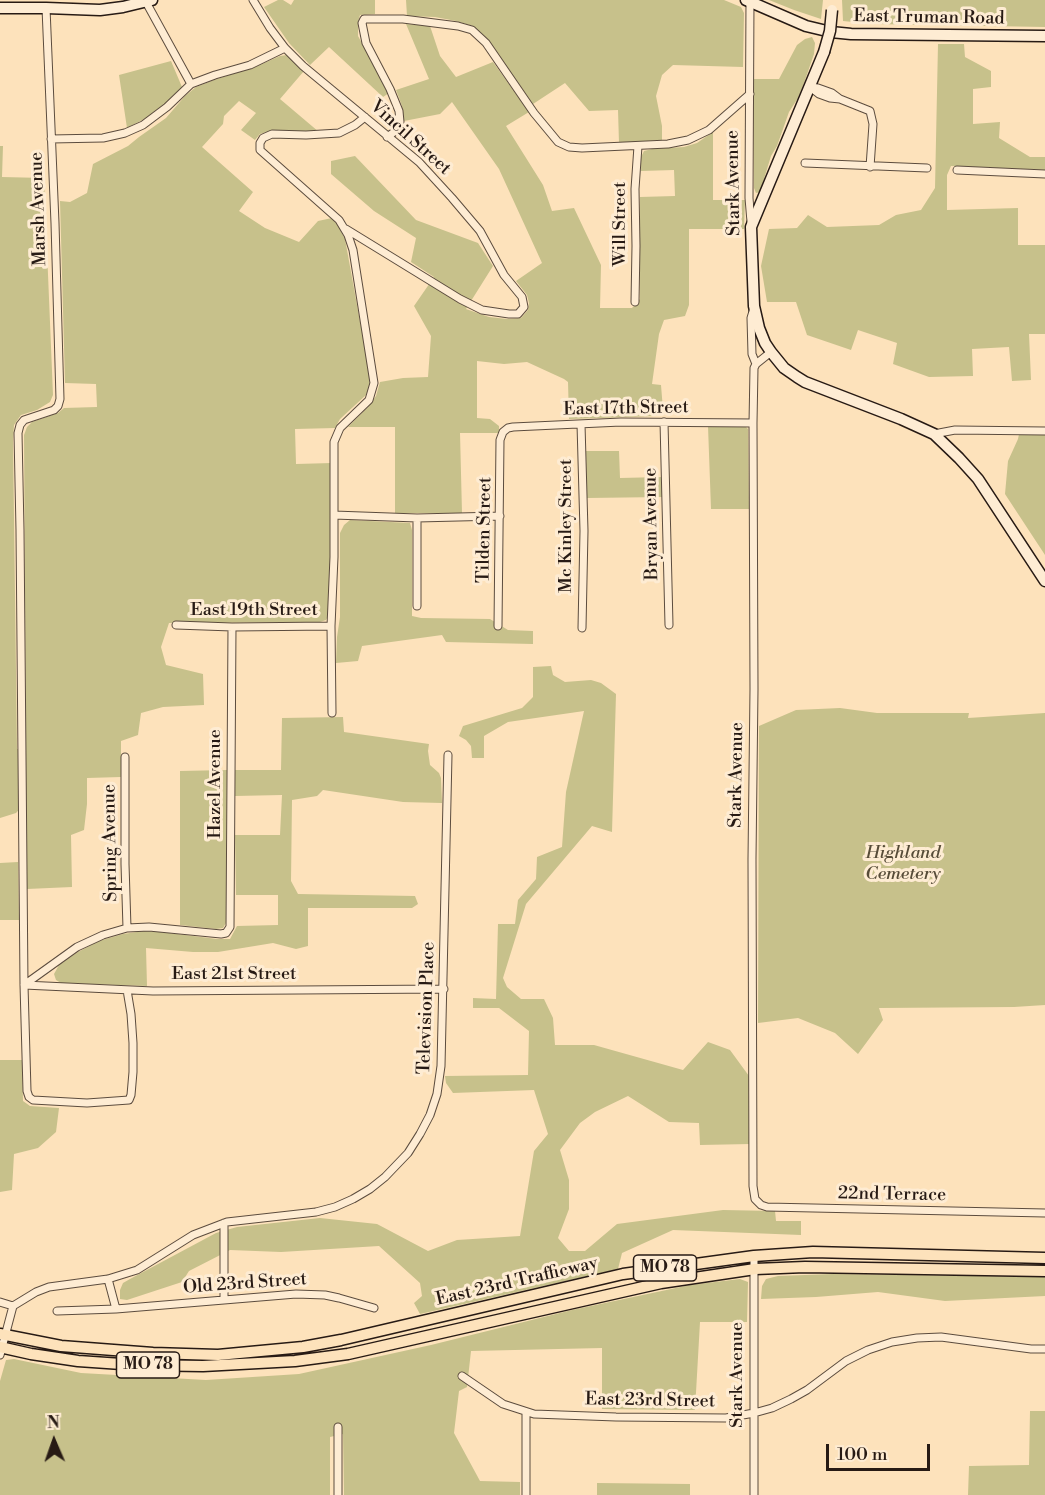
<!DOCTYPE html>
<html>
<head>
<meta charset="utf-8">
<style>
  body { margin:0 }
  #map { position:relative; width:1045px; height:1495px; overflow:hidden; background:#fde2bb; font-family:"Libre Bodoni",serif }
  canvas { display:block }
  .north { position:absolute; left:24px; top:1411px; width:60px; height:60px; -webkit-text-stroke:4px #feecd3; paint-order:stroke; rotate:358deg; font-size:16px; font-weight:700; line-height:24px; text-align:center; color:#271a14 }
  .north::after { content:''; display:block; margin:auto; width:21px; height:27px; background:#271a14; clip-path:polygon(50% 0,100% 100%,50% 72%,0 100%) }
  .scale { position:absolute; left:826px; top:1444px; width:104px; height:27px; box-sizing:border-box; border:3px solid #271a14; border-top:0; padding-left:8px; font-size:18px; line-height:21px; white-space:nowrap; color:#271a14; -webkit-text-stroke:4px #feecd3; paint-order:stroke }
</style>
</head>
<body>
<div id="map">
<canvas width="1045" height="1495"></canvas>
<div class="north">N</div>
<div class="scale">100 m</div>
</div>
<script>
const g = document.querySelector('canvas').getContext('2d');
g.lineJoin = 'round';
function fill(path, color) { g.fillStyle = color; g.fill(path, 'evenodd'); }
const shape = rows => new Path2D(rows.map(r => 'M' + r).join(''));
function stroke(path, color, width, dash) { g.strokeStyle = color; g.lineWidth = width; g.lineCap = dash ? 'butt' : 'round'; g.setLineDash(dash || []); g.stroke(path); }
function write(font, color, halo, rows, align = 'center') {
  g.font = font + ' "Libre Bodoni",serif'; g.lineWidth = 6; g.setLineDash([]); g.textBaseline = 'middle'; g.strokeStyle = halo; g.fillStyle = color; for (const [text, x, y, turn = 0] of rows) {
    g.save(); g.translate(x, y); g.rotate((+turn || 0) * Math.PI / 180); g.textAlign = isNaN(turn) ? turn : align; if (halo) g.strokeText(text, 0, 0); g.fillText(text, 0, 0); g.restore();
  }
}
fill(shape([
  [278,0,283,0,291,5,294,0,375,0,375,14,360,15,358,22,358,36,389,93,383,97,329,47,310,65,289,43,264,7],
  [406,0,724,0,741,7,744,13,743,67,673,65,662,75,656,96,662,126,662,140,619,143,618,110,589,111,565,83,533,104,486,38,473,26,456,21,435,17,407,16],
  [769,0,823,0,821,19,794,10],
  [842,0,1045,0,1045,27,873,24,843,21],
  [406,24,430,26,440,56,456,77,493,62,529,112,506,126,543,185,552,211,574,208,601,265,600,308,632,308,640,299,640,197,675,196,674,170,641,171,641,157,644,151,652,149,684,147,697,143,713,132,713,200,745,200,744,229,689,229,689,305,685,316,664,320,659,334,652,384,661,385,663,410,656,416,569,419,568,382,564,379,527,362,504,364,477,361,477,418,490,419,499,426,499,433,460,433,462,513,395,513,395,427,348,427,368,407,376,396,380,382,403,378,428,377,431,336,414,306,434,277,411,262,416,238,374,211,331,174,331,161,355,156,416,220,478,243,493,266,466,309,489,317,507,319,521,318,528,310,529,303,527,295,516,281,542,263,499,169,452,102,440,114,404,121,402,106,396,90,429,79],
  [812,37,815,43,814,54,804,83,798,98,789,112,777,146,771,156,760,192,756,193,754,188,753,79,779,79,797,45,805,39],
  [938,44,964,44,965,57,991,71,991,87,973,89,973,124,1000,122,999,138,1030,157,1045,157,1045,170,951,166,947,175,947,210,1018,208,1018,245,1045,245,1045,334,1029,334,1031,380,1012,381,1009,347,972,349,973,376,929,377,893,364,897,343,858,330,851,350,807,335,796,302,767,302,761,266,769,229,797,228,808,215,827,227,879,225,896,215,921,210,935,188],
  [287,55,304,71,280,99,319,132,273,130,260,134,255,140,241,130,256,113,239,101,224,116,223,124,202,147,253,192,239,211,265,228,299,242,318,221,332,218,338,225,345,239,369,371,370,384,366,395,340,419,335,428,295,429,296,464,332,463,329,614,326,620,320,622,169,623,161,647,166,665,203,674,204,705,163,707,141,713,138,735,121,741,121,777,87,778,87,804,84,830,71,835,72,887,27,889,25,803,16,813,0,818,0,146,3,146,2,177,44,178,53,395,50,402,37,410,21,415,14,425,13,441,17,749,26,749,24,435,27,427,32,422,58,413,64,408,97,407,96,384,65,383,60,201,70,202,87,193,93,164,128,146,139,137,166,118,185,96,196,87,214,80,255,67,280,56],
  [171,61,182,87,163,106,148,117,127,128,119,75],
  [708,426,745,426,748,429,749,509,711,509],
  [1019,434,1045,435,1045,555,1005,494,1008,461,1018,439],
  [586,451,619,451,620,478,662,477,663,497,587,498],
  [350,520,410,523,412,530,412,616,421,618,490,619,508,630,533,631,533,644,446,642,442,635,362,646,358,661,336,663,337,637,340,617,340,533,344,525],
  [551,666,553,675,565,682,591,680,601,683,616,694,612,832,592,826,526,904,503,978,507,987,521,999,544,999,553,1018,555,1045,594,1045,683,1070,708,1042,730,1050,749,1076,750,1144,700,1145,699,1123,669,1122,628,1096,595,1112,580,1123,560,1150,569,1180,569,1209,558,1238,569,1251,585,1251,617,1224,723,1210,775,1211,776,1221,801,1221,801,1235,673,1230,622,1253,618,1269,420,1314,414,1303,422,1296,420,1283,379,1246,281,1252,230,1250,189,1271,182,1282,127,1300,120,1299,120,1290,123,1283,130,1279,216,1233,237,1227,320,1218,377,1224,428,1251,457,1240,520,1236,534,1151,548,1134,534,1090,453,1093,446,1083,445,1076,528,1075,529,1031,499,1008,473,1008,473,998,496,999,498,924,515,924,518,900,536,879,537,857,562,847,566,792,584,711,508,722,484,736,484,758,472,758,471,746,466,740,459,736,463,726,522,708,533,697,533,667],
  [840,708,877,713,969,713,968,718,1045,713,1045,1005,1014,1007,879,1008,883,1020,858,1054,835,1033,798,1018,758,1023,759,726,796,710],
  [343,717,344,732,429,744,428,751,430,765,439,773,441,778,442,803,403,802,323,790,317,796,292,800,291,881,298,894,415,896,418,904,412,908,308,908,308,946,296,949,273,943,218,952,193,952,146,948,147,986,61,983,56,980,54,974,59,965,78,952,99,941,123,934,144,931,161,932,217,939,230,939,237,926,278,925,278,895,236,895,235,835,280,835,282,795,235,796,235,770,281,770,282,718],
  [227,770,226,923,223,928,216,929,180,925,180,771],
  [18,862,19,920,0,920,0,863],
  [0,1060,22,1060,23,1101,30,1106,59,1108,56,1132,38,1148,14,1154,12,1190,0,1192],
  [832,1274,1045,1277,1045,1296,945,1301,878,1292,816,1297,761,1299,762,1286,766,1279,778,1276],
  [740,1279,748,1282,747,1322,700,1322,695,1410,602,1409,602,1348,471,1351,467,1387,459,1391,454,1433,480,1481,520,1482,520,1495,344,1495,343,1434,330,1437,330,1495,0,1495,0,1381,6,1360,14,1359,81,1373,206,1380,299,1374,431,1345,572,1310,690,1285],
  [1030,1411,1045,1411,1045,1495,968,1495,969,1466,1029,1465],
  [597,1483,690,1484,690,1495,597,1495]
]), '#c7c18b');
const minor = shape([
  [253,0,270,28,285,48,303,66,419,162,452,198,480,231,504,275,522,297,524,307,518,314,509,314,482,310,460,299,346,229],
  [750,0,749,198,751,222],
  [146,2,191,84],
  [46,8,55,223,60,399,58,406,54,410,24,420,20,425,18,433,20,530,24,985,27,1091,29,1097,33,1100,87,1103,129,1100,131,1095,133,1072,133,1043,131,1014,127,990],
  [810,87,819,94,830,98,840,99,870,111,873,124,870,167],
  [810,87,818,88,832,93,840,99],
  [387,137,397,130,400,122,399,111,390,89,366,43,362,23,364,19,403,19,458,26,472,30,486,43,534,113,558,142,569,147,582,148,668,144,688,140,709,130,750,94],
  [51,139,103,138,125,133,143,125,167,107,191,84,215,75,250,65,285,48],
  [805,163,927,168],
  [957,170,1045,174],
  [635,302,636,246,635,189,638,146],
  [754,308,751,318,752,354,756,364,754,368,753,423,754,689,752,859,753,1186,755,1199,761,1205,767,1207,1045,1213],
  [756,364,771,352],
  [664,422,669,625],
  [581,424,584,531,582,628],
  [934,434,955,430,1045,431],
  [334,515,417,518,500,516],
  [417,606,417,518],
  [176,625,232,627,331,626],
  [498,626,500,440,503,432,508,428,513,427,621,422,753,423],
  [332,713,331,626,334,557,334,442,340,428,369,400,374,383,353,250,348,235,339,220,260,150,260,143,263,138,272,134,306,135,339,133,355,125,365,117],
  [125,757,125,864,127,928],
  [24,985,77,947,103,935,127,928,149,927,221,934,226,933,230,927,232,627],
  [24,985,153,991,444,989],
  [224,1223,224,1300],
  [108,1279,116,1309],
  [0,1302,13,1306],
  [13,1306,36,1292,49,1287,108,1279,137,1270,193,1235,227,1222,316,1212,335,1207,353,1199,370,1189,385,1177,408,1153,420,1134,430,1115,437,1094,441,1066,448,755],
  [57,1311,116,1309,296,1294,325,1295,339,1298,374,1308],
  [0,1355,13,1306],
  [462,1376,503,1404,534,1414,616,1417,726,1418,754,1413,772,1408,791,1399,807,1390,846,1361,868,1350,892,1342,917,1338,941,1337,1031,1349,1045,1349],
  [526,1412,526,1495],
  [338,1495,338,1427],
  [754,1495,754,1256]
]);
const secondary = shape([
  [746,0,806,26,831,32,851,34,1045,36],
  [0,8,46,8,100,10,123,7,152,0],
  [824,52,751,227,754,306,759,328,765,343,771,352,784,368,797,377,805,382,901,419,934,434,959,458,978,479,1045,581]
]);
const primary = shape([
  [0,1334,61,1346,153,1353,218,1355,303,1347,341,1340,623,1274,754,1256,813,1252,1045,1258],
  [0,1347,31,1354,78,1361,136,1365,203,1366,295,1361,348,1354,661,1283,755,1269,805,1267,1045,1271]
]);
stroke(minor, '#5c4c3e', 9);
stroke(secondary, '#271a14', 13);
stroke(primary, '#271a14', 13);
stroke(minor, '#feecd3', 7);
stroke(secondary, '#feecd3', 10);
stroke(primary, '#fde2bb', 10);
const secondaryBridge = shape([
  [824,52,830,31,832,10]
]);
stroke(secondaryBridge, '#271a14', 13, []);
stroke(secondaryBridge, '#feecd3', 10);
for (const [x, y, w] of [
  [665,1268,63],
  [148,1365,63]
]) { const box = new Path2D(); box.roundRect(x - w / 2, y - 13, w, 26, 4.5); g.fillStyle = '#feecd3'; g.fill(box); stroke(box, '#271a14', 1.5); }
write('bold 16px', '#271a14', null, [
  ["MO 78",665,1268],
  ["MO 78",148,1365]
]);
write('18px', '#271a14', '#feecd3', [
  ["East Truman Road",929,18,1],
  ["Vincil Street",410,138,42],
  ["Stark Avenue",734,183,-91],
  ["Marsh Avenue",39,209,-92],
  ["Will Street",621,224,-90],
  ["East 17th Street",626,409,-1],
  ["Bryan Avenue",652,524,-91],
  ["Mc Kinley Street",567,526,-90],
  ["Tilden Street",485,530,-89],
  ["East 19th Street",254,611],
  ["Stark Avenue",737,775,-89],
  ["Hazel Avenue",216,784,-90],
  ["Spring Avenue",111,843,-91],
  ["East 21st Street",234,975],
  ["Television Place",427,1008,-88],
  ["22nd Terrace",892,1195,1],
  ["East 23rd Trafficway",517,1282,-13],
  ["Old 23rd Street",245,1284,-4],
  ["Stark Avenue",738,1375,-90],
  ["East 23rd Street",650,1401,1]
]);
write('italic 18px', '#574c38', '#feecd3', [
  ["Highland",903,854],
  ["Cemetery",903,875]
]);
</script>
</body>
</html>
